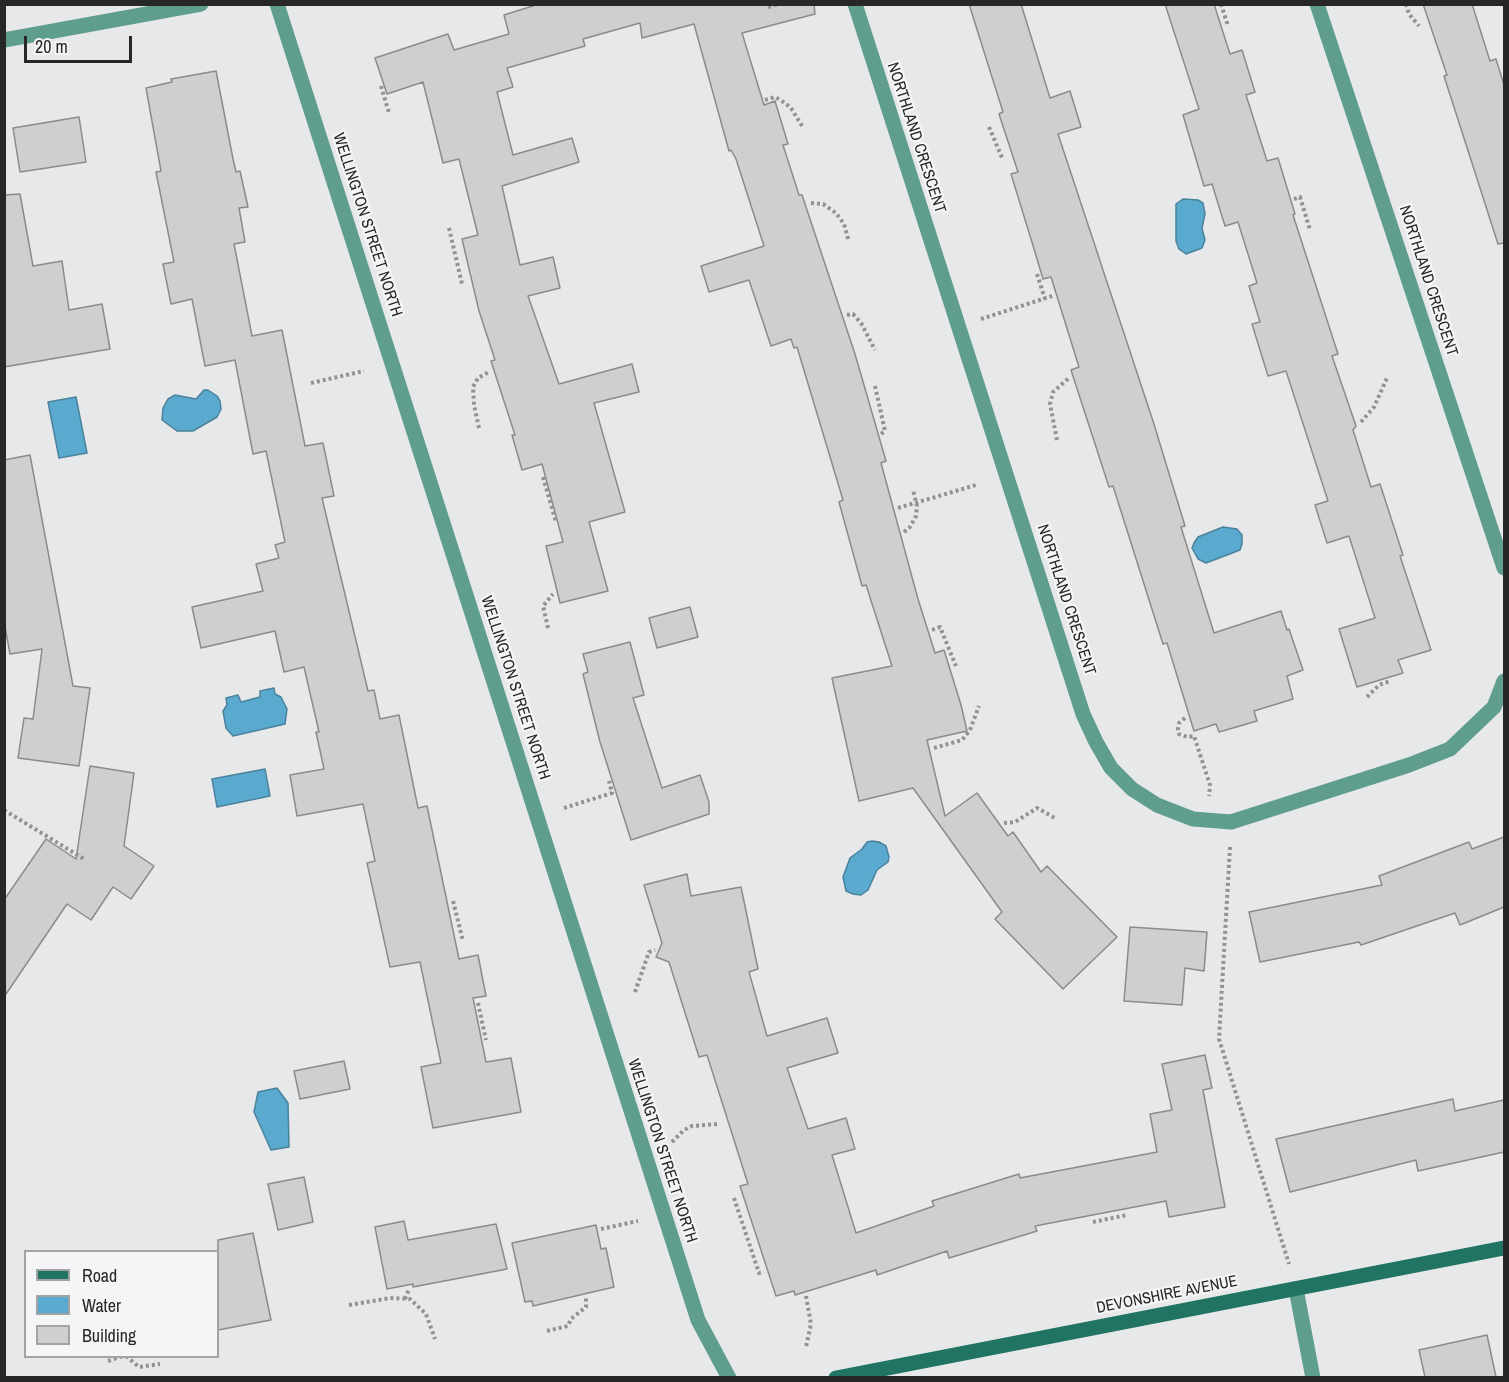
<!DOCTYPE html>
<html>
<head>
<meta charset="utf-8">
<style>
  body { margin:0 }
  #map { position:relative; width:1509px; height:1382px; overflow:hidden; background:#e7e8ea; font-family:"Archivo Narrow",sans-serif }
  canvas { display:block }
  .frame { position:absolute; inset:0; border:6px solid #272728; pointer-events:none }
  .legend { position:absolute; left:24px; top:1250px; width:195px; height:108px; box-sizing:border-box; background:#f4f5f7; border:2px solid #a2a3a4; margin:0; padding:8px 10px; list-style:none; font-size:18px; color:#272728 }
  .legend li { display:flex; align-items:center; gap:12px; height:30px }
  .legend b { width:30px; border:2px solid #a2a3a4 }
  .scale { position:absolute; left:24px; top:36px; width:108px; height:27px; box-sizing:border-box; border:3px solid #272728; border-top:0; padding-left:8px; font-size:18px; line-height:21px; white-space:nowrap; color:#272728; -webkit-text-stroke:4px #f4f5f7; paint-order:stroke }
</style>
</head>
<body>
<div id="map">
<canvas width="1509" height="1382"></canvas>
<div class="frame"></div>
<ul class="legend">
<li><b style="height:8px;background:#207461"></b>Road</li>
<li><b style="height:16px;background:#5aa9ce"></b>Water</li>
<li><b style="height:16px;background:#d1cfcd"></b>Building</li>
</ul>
<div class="scale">20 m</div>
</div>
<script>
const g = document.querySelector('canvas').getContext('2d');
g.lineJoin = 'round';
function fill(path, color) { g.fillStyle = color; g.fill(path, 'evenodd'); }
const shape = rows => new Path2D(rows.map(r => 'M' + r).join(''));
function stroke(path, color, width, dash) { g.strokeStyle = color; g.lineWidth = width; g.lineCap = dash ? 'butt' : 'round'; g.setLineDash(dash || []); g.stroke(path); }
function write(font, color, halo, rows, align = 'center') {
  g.font = font + ' "Archivo Narrow",sans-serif'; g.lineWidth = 4.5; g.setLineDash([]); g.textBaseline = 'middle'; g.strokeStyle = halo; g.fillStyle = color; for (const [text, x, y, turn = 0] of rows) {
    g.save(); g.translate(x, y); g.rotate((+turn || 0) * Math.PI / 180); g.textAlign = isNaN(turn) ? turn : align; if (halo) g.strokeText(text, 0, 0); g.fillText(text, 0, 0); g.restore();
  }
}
const water = shape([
  [1183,199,1198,200,1203,203,1205,214,1202,228,1205,240,1202,248,1186,254,1179,249,1176,241,1176,204,1183,199],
  [204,390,208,390,217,396,220,401,221,409,217,417,193,431,177,431,162,420,163,408,168,399,175,395,196,399,204,390],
  [76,397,87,453,59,458,48,402,76,397],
  [1223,527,1237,529,1242,535,1242,544,1240,550,1206,563,1198,559,1192,548,1194,543,1198,537,1223,527],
  [274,688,275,694,281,697,287,709,285,724,233,736,226,728,223,711,227,705,226,698,238,695,241,702,260,697,260,691,274,688],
  [265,769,270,796,217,807,212,779,265,769],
  [872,841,879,842,886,846,889,857,888,862,877,870,868,890,861,895,853,894,846,891,843,877,850,858,862,849,867,842,872,841],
  [277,1088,288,1103,289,1147,271,1150,254,1112,258,1092,277,1088]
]);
fill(water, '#5aa9ce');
stroke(water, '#4b829c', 1.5);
const building = shape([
  [539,4,814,4,815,14,742,33,764,105,775,101,788,144,783,145,799,195,802,195,855,354,886,461,881,463,918,599,935,653,944,650,961,705,967,731,927,740,945,816,977,793,1008,836,1013,832,1041,872,1047,866,1117,937,1063,989,995,919,1002,912,913,788,859,801,832,678,892,666,866,585,862,586,839,502,843,500,797,347,794,348,791,339,771,346,749,280,709,292,701,266,764,246,736,159,731,150,729,151,694,24,642,38,640,23,583,39,585,46,507,68,513,87,497,92,513,155,572,138,579,162,502,186,520,265,553,257,560,288,528,296,559,384,632,364,639,392,594,403,625,512,589,522,608,591,560,603,546,546,563,542,542,464,522,470,512,435,515,435,491,361,495,360,479,311,462,239,478,235,459,159,443,163,423,82,387,94,375,58,448,34,454,50,509,34,504,15,539,4],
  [969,4,1021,4,1050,98,1070,91,1081,127,1058,134,1153,421,1185,526,1181,527,1214,633,1281,611,1287,630,1289,629,1303,670,1287,676,1293,699,1254,711,1257,721,1219,732,1216,724,1194,731,1167,643,1163,644,1113,486,1109,487,1071,370,1079,367,1051,277,1043,279,1031,239,1011,174,1018,172,999,114,1003,112,969,4],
  [1165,4,1214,4,1230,54,1242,50,1255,92,1246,95,1267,161,1278,158,1295,214,1293,215,1338,354,1332,356,1356,426,1353,430,1371,487,1380,484,1403,555,1400,556,1431,650,1398,660,1403,673,1357,687,1339,629,1375,618,1349,536,1327,543,1315,505,1328,501,1286,371,1268,376,1252,324,1260,322,1249,286,1257,283,1238,222,1225,226,1212,184,1204,186,1183,115,1199,109,1165,4],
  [1423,4,1472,4,1490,61,1496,59,1504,85,1504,243,1498,244,1444,76,1447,75,1423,4],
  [216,71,233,159,236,172,240,171,248,207,239,208,245,242,234,244,252,336,282,330,305,446,323,443,334,496,322,498,368,691,374,690,380,719,399,715,418,808,427,806,459,959,478,955,486,996,473,998,486,1062,511,1058,521,1112,433,1128,421,1067,441,1063,420,962,390,967,367,863,375,861,363,804,297,816,290,775,324,769,316,732,319,732,304,667,284,672,275,631,201,648,192,607,263,591,256,564,279,558,275,545,285,542,266,451,253,454,235,360,205,366,192,299,171,304,163,264,174,262,156,172,161,171,146,88,172,82,171,79,216,71],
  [79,117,86,162,20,172,13,128,79,117],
  [20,194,33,266,62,261,69,310,102,304,110,349,4,367,4,195,20,194],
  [30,455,73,686,90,688,79,766,18,758,24,718,33,719,42,649,10,654,4,621,4,460,30,455],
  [690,607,698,637,657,648,649,618,690,607],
  [630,642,644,695,633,698,662,788,700,775,709,802,709,814,631,840,600,742,583,674,588,672,583,654,630,642],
  [90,766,134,773,124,846,154,866,131,899,113,887,91,920,67,904,4,997,4,900,46,839,76,859,90,766],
  [1504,837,1504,907,1460,925,1455,913,1361,945,1359,942,1260,962,1249,912,1382,885,1379,876,1469,842,1472,849,1504,837],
  [687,874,691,896,741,887,758,969,749,972,767,1036,827,1018,838,1053,787,1068,808,1129,846,1118,855,1149,832,1155,856,1233,934,1206,932,1201,1019,1174,1020,1178,1157,1152,1150,1114,1172,1110,1162,1064,1205,1055,1212,1088,1203,1090,1225,1207,1169,1217,1166,1201,1035,1226,1037,1231,949,1258,947,1251,877,1275,876,1270,795,1295,794,1291,776,1296,740,1186,748,1184,707,1055,699,1057,669,962,656,957,662,943,644,885,687,874],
  [1130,927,1207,932,1204,971,1185,968,1182,1005,1124,1001,1130,927],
  [344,1061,350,1089,300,1099,294,1071,344,1061],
  [1453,1099,1455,1111,1504,1100,1504,1152,1418,1171,1416,1160,1290,1192,1276,1139,1453,1099],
  [304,1177,313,1222,278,1230,268,1184,304,1177],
  [404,1221,408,1240,496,1224,507,1269,413,1287,413,1284,387,1289,375,1227,404,1221],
  [596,1225,601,1249,606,1248,614,1287,533,1306,532,1301,525,1302,512,1243,596,1225],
  [253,1233,271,1320,218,1330,218,1240,253,1233],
  [1487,1335,1496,1377,1425,1377,1419,1350,1487,1335]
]);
fill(building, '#d1cfcd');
stroke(building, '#8c8b89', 1.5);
stroke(shape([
  [1221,4,1228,26],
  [1406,4,1409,14,1419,26],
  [768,7,779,4],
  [381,86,389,113],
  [765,100,775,97,785,103,791,108,802,126],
  [989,127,1003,160],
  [1294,199,1300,197,1310,230],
  [811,203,823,204,836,213,844,224,849,242],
  [449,228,462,284],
  [1037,274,1045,299],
  [847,315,853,314,861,323,875,350],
  [981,319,1052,296],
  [311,383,364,371],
  [875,386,885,431,881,434],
  [1361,422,1374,407,1387,378],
  [479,428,474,405,473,387,478,378,489,372],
  [1057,440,1050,404,1053,392,1069,378],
  [543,477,556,522],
  [898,508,976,485],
  [904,532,910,527,916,516,917,506,913,490],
  [548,628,543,606,553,594],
  [932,630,940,627,956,666],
  [1367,697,1379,685,1390,681],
  [1185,718,1179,723,1178,729,1179,734,1188,737,1194,736,1210,785,1209,796],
  [934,748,962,740,970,730,979,706],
  [564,808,612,793,609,781],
  [4,810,84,859],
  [1004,823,1015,822,1037,808,1055,818],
  [1230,847,1219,1039,1289,1264],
  [453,901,463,941],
  [635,992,649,952,655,950],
  [478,1003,486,1040],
  [672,1142,684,1130,692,1126,719,1124],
  [734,1198,759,1273,764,1272],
  [1093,1222,1127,1215],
  [601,1229,638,1221],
  [806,1296,811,1324,806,1347],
  [405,1299,409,1289],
  [349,1305,390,1298,410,1299,426,1314,435,1339],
  [547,1331,568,1326,571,1319,586,1307,586,1298],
  [126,1356,139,1367,160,1364],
  [108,1361,123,1356]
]), '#929294', 4, [3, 3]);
stroke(shape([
  [277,4,698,1320,729,1378],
  [855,4,1083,714,1096,742,1111,768,1132,789,1157,805,1193,819,1231,822,1409,765,1450,749,1494,707,1504,681],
  [1317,4,1504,568],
  [4,40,201,4],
  [1296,1289,1313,1378]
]), '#5f9d8c', 15);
stroke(shape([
  [836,1378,1504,1248]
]), '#207461', 15);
write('16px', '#272728', '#f4f5f7', [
  ["NORTHLAND CRESCENT",916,138,72],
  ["WELLINGTON STREET NORTH",367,225,72],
  ["NORTHLAND CRESCENT",1428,281,72],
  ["NORTHLAND CRESCENT",1066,600,72],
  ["WELLINGTON STREET NORTH",515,688,72],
  ["WELLINGTON STREET NORTH",662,1151,72],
  ["DEVONSHIRE AVENUE",1167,1295,-11]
]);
</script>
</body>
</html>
